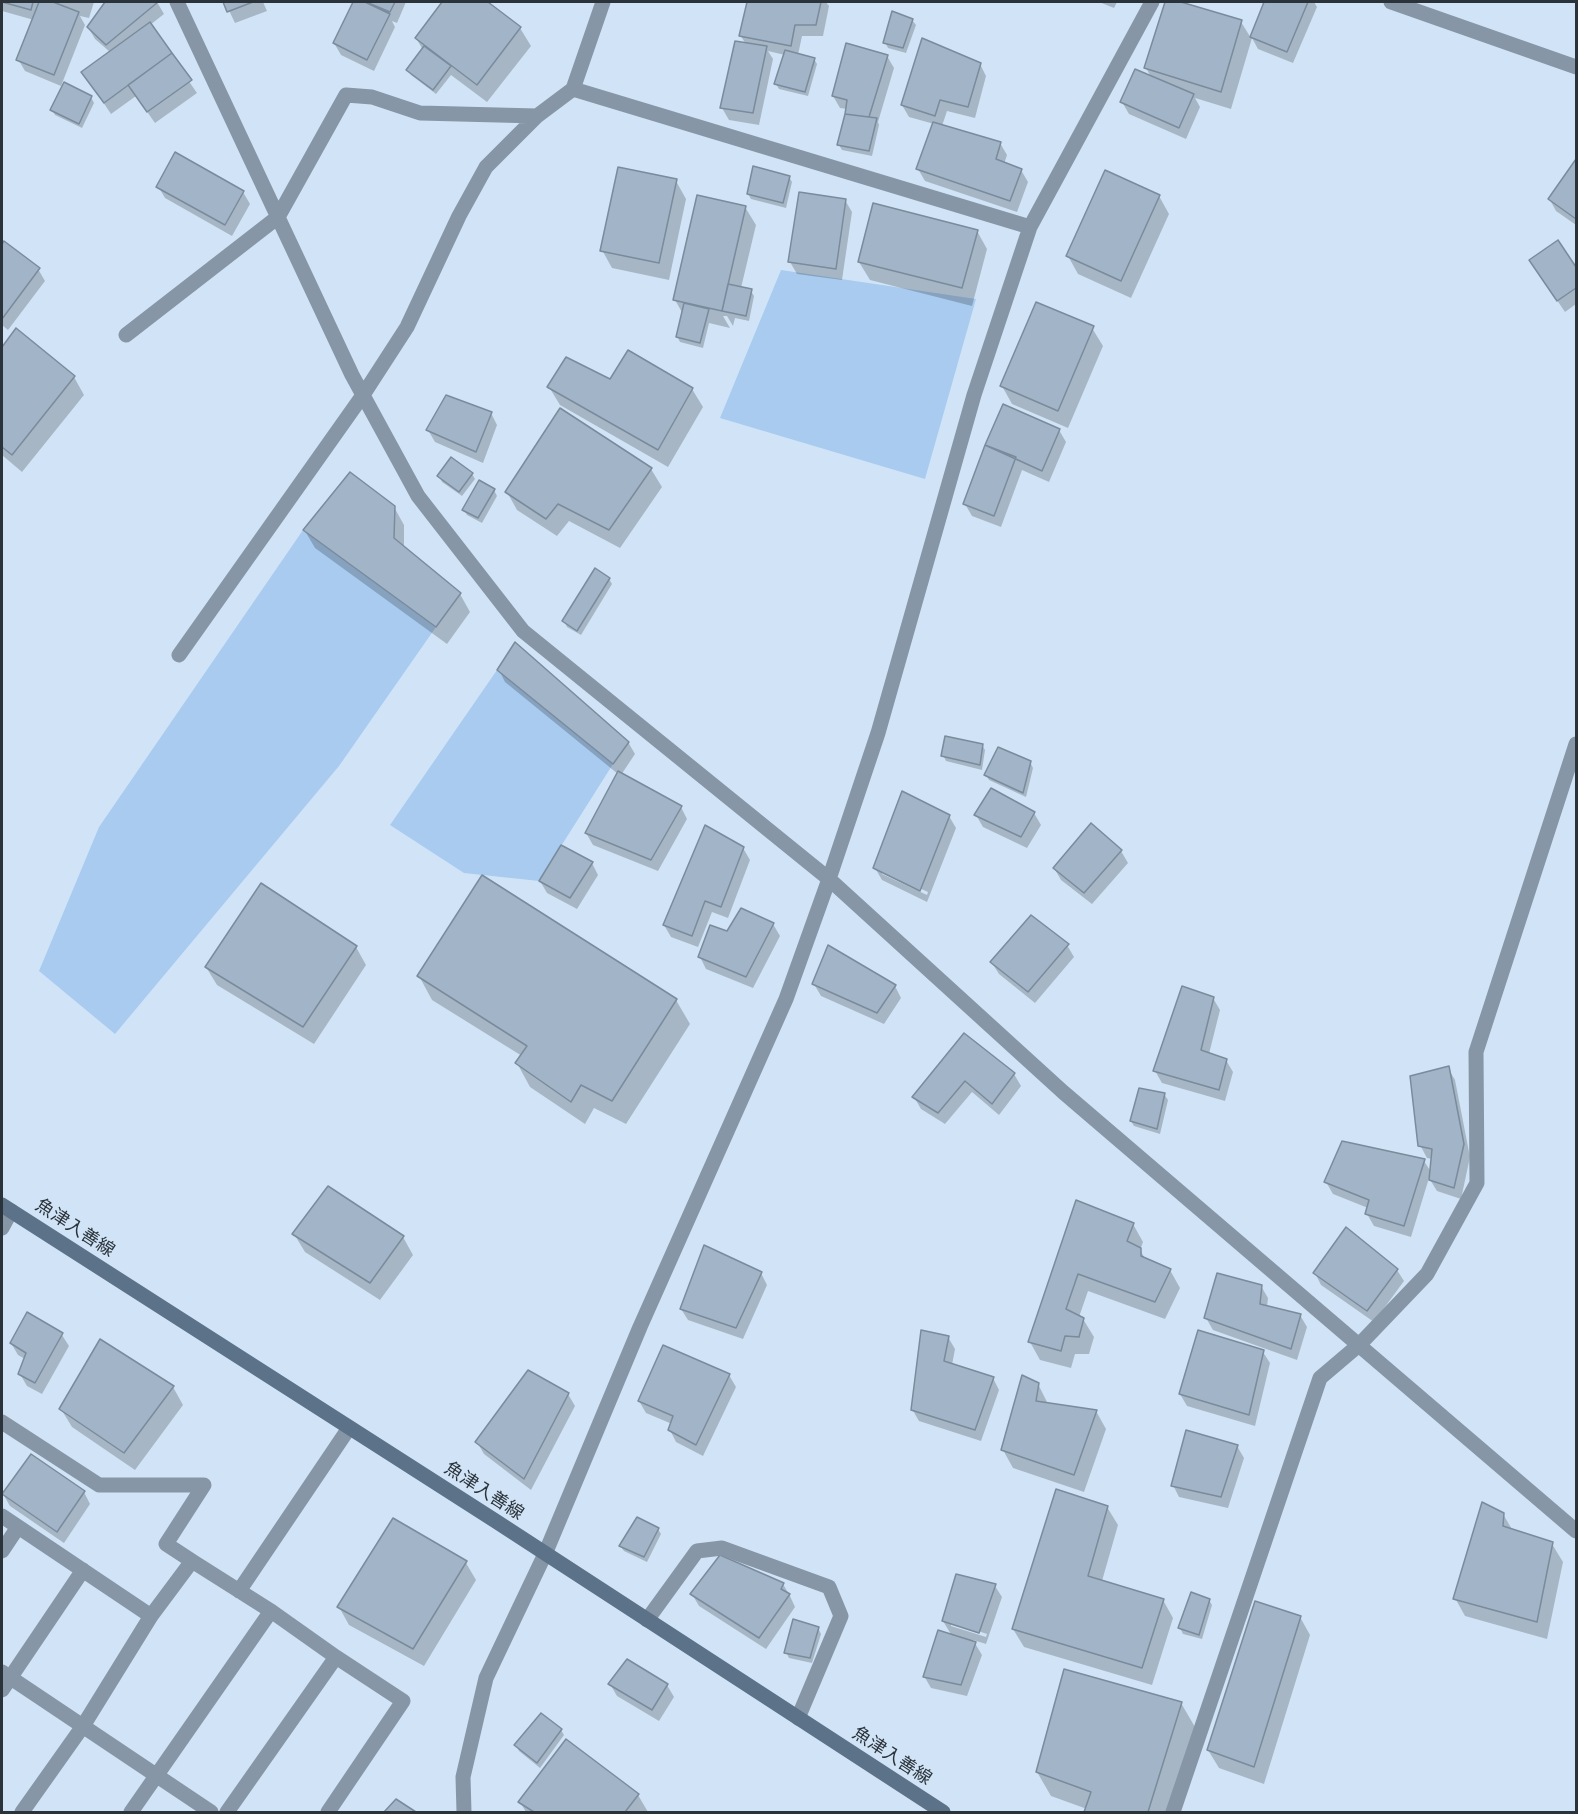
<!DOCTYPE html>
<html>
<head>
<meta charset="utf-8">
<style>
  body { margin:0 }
  #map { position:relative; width:1578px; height:1814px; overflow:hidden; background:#d1e4f7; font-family:Mulish,sans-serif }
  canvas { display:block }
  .frame { position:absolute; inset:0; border:3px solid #2b333a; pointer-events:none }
</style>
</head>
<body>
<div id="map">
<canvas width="1578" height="1814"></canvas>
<div class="frame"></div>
</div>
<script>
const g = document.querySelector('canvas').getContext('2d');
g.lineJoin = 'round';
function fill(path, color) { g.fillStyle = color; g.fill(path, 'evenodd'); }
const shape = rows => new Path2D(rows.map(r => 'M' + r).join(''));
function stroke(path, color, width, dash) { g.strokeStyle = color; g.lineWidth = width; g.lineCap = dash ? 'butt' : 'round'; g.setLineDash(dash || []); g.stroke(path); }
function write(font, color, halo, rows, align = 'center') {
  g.font = font + ' Mulish,"Noto Sans JP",sans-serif'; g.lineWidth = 6; g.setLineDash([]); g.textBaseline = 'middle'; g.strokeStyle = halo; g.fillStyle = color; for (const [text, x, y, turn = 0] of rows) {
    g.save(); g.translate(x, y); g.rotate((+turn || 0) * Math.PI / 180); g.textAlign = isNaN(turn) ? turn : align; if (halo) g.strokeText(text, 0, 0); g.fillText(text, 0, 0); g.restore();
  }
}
fill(shape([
  [781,270,976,299,925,479,720,418],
  [303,530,436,627,339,766,115,1034,39,971,99,827],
  [497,670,613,764,539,881,464,873,390,825]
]), '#a8cbef');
fill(shape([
  [2,2,94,2,89,18,80,16,85,25,61,86,25,71,18,59,34,20,2,11],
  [107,2,157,2,164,14,150,25,197,93,155,123,136,96,111,114,83,72,110,52,95,39,88,27],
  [225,2,263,2,267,11,235,23],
  [354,2,406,2,397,23,392,21,395,27,374,71,341,55,334,43],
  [444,2,486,2,520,28,531,46,487,102,451,75,436,94,411,75,408,70,423,50,416,38],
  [748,2,826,2,829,6,823,36,802,36,798,55,814,59,817,64,808,96,779,89,776,84,785,55,768,51,773,59,759,125,729,120,722,108,746,44,740,35],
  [1099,2,1117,2,1114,8],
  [1166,2,1175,2,1241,22,1251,38,1266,2,1314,2,1317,7,1293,63,1258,49,1252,38,1231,109,1195,98,1200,107,1186,139,1129,114,1122,102,1151,77,1146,68],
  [912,20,916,25,906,53,888,48,885,42],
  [887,56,894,68,878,122,879,125,872,156,842,150,839,145,847,109,840,108,833,96],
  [980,64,986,76,975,118,947,111,942,126,1000,143,1007,155,1004,164,1021,170,1028,182,1017,212,925,181,918,169,934,124,909,117,902,105],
  [91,97,94,103,82,128,55,115,52,110],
  [1576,161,1576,225,1556,211,1550,200],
  [789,177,792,182,786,208,751,199,748,194],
  [676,181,686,199,669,280,612,268,602,250],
  [158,186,243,192,250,204,232,236,165,198],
  [1159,196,1169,214,1131,298,1078,274,1068,256],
  [845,200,852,212,842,280,797,274,790,262],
  [745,207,756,225,741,288,751,291,754,296,749,321,735,318,733,326,727,316,723,316,730,328,709,323,703,348,680,342,677,336,683,314,675,300],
  [977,231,987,249,972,306,870,280,859,262],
  [1558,242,1576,270,1576,304,1565,312,1538,272],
  [4,243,38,269,45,281,8,330,2,325,2,247],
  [1092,328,1103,346,1068,428,1012,404,1002,386],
  [17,331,74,377,84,395,22,472,2,455,2,349],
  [611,381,692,389,703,407,668,467,560,405,549,387],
  [1004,406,1059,430,1066,442,1049,482,1022,470,1001,527,972,516,965,504],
  [560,411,651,469,662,487,620,548,569,521,557,536,517,510,507,492],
  [491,413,497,425,483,463,435,442,428,430],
  [472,474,475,479,462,496,442,482,439,476],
  [494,490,497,496,482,523,467,515,464,510],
  [394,507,404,525,404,548,460,594,470,612,447,644,315,548,305,531],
  [609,579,612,584,581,635,567,627,564,621],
  [499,670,628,742,635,754,621,775,681,807,687,819,658,871,593,845,586,833,618,774,505,682],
  [982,745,985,750,982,770,946,761,943,755],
  [1030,762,1033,768,1026,797,989,780,986,775],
  [991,790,1034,813,1041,825,1027,848,983,827,976,815],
  [949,816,956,828,927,902,882,880,875,868],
  [882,871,928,892,927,895,882,874],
  [1091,825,1121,851,1128,863,1092,904,1061,880,1054,868],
  [743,848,750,860,728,918,712,912,698,947,671,937,664,925],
  [592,863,598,875,577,909,547,893,540,881],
  [482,877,676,1000,690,1024,626,1124,594,1108,585,1124,530,1087,517,1063,522,1056,432,1000,419,976],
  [773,924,780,936,753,988,706,969,700,957,728,932],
  [1067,945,1074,957,1035,1003,999,974,992,963],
  [356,947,366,965,314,1044,217,985,206,967],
  [814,984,895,986,901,998,884,1024,821,996],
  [1213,998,1220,1010,1209,1054,1226,1060,1233,1072,1225,1101,1162,1083,1155,1071],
  [964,1035,1014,1074,1021,1086,999,1115,972,1092,945,1124,921,1109,914,1097],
  [1448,1068,1455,1080,1470,1157,1461,1199,1437,1191,1429,1178,1411,1237,1374,1226,1367,1214,1368,1208,1333,1194,1326,1182,1424,1161,1431,1172,1432,1159,1427,1158,1420,1145],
  [1164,1094,1168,1100,1160,1134,1134,1126,1131,1121],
  [1077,1202,1133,1224,1143,1242,1140,1250,1146,1260,1170,1270,1180,1288,1165,1319,1088,1291,1079,1317,1083,1319,1094,1337,1089,1354,1075,1354,1071,1368,1040,1360,1030,1342],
  [294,1234,403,1237,413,1255,380,1300,305,1252],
  [1397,1270,1404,1281,1374,1322,1321,1285,1315,1273],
  [761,1273,767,1285,743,1339,688,1320,681,1309],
  [1261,1286,1268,1298,1267,1307,1300,1315,1307,1327,1297,1360,1213,1330,1206,1318],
  [62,1335,69,1346,42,1394,27,1386,20,1374,25,1359,18,1355,11,1343],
  [948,1337,955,1349,952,1365,993,1378,999,1390,981,1441,919,1421,912,1409],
  [1263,1352,1270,1363,1255,1426,1187,1406,1180,1394],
  [729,1375,736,1387,703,1456,676,1442,670,1430,672,1424,646,1413,639,1401],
  [1038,1384,1048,1404,1096,1411,1106,1429,1084,1492,1013,1468,1003,1450],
  [173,1387,183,1405,135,1470,72,1427,61,1409],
  [568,1394,575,1406,531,1490,484,1454,477,1442],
  [1237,1446,1244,1458,1228,1508,1179,1497,1173,1485],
  [84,1492,90,1504,64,1543,10,1506,3,1494],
  [1107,1507,1118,1525,1102,1581,1163,1600,1173,1618,1152,1685,1024,1647,1013,1629],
  [1503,1514,1513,1531,1552,1544,1563,1562,1547,1639,1465,1616,1455,1598],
  [658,1529,661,1534,647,1562,624,1551,620,1546],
  [721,1557,783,1584,790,1596,795,1607,766,1649,699,1606,692,1594],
  [466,1563,476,1580,424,1666,349,1625,339,1607],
  [995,1586,1002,1597,986,1644,973,1640,982,1655,967,1696,931,1688,924,1676,952,1636,943,1621],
  [951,1622,987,1634,986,1637,951,1626],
  [1209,1600,1212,1605,1202,1639,1183,1634,1180,1628],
  [1300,1617,1310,1635,1264,1784,1219,1768,1208,1750],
  [818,1628,821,1634,812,1663,789,1658,786,1652],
  [610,1684,667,1685,674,1697,659,1721,617,1696],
  [1181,1703,1195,1727,1169,1812,1086,1812,1087,1809,1051,1796,1037,1772],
  [561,1730,564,1735,540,1768,519,1751,516,1745],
  [567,1741,638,1795,648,1812,526,1812,520,1802]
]), '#0003');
const building = shape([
  [2,2,33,2,31,10,2,2],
  [39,2,53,2,79,12,54,75,16,60,39,2],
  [105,2,158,2,106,45,87,27,105,2],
  [223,2,253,2,227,12,223,2],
  [353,2,365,2,390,14,367,60,333,43,353,2],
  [366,2,395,2,390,12,366,2],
  [442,2,488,2,521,27,477,85,415,38,442,2],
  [747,2,821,2,816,25,795,25,791,46,739,36,747,2],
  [1165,2,1181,2,1242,20,1221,92,1144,68,1165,2],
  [1264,2,1308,2,1287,52,1250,37,1264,2],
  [892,11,913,19,903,48,883,43,892,11],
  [150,22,172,53,104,103,81,72,150,22],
  [922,38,981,63,968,107,940,100,935,116,901,105,922,38],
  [735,41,767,46,753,113,720,108,735,41],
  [846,43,888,55,869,117,845,114,847,100,832,96,846,43],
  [424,46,451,66,433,90,406,70,424,46],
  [785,50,815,58,805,92,774,84,785,50],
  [172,53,192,80,147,112,128,85,172,53],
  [1135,69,1194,94,1179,128,1120,102,1135,69],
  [64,82,92,96,79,124,50,110,64,82],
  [845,114,877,118,869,151,837,145,845,114],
  [933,122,1001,142,996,159,1022,169,1010,201,916,169,933,122],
  [175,152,244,191,225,225,156,187,175,152],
  [1576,159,1576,219,1548,199,1576,159],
  [753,166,790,176,783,203,747,194,753,166],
  [618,167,677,179,659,263,600,251,618,167],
  [1105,170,1160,195,1121,281,1066,256,1105,170],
  [799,192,846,199,836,269,788,262,799,192],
  [697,195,746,206,722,311,673,300,697,195],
  [873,203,978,230,962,288,858,262,873,203],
  [1558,240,1576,267,1576,288,1557,301,1529,260,1558,240],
  [4,241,40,268,2,319,2,244,4,241],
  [728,284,752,289,746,316,722,311,728,284],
  [1036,302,1094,326,1058,411,1000,386,1036,302],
  [684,303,709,309,700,343,676,337,684,303],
  [16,328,75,376,12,455,2,447,2,347,16,328],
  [628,350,693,388,658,450,547,387,566,357,610,379,628,350],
  [446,395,492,412,476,452,426,430,446,395],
  [1003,404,1060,429,1042,471,985,445,1003,404],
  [560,408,652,468,609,530,558,504,546,519,505,492,560,408],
  [985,445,1016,457,994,516,963,504,985,445],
  [451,457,473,473,459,492,437,476,451,457],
  [350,472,395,506,394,538,461,593,436,627,303,530,350,472],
  [479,480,495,489,478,518,462,510,479,480],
  [595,568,610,578,577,631,562,621,595,568],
  [515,642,629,742,613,764,497,670,515,642],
  [945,736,983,744,980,765,941,756,945,736],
  [998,747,1031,761,1023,793,984,775,998,747],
  [618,771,682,806,651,860,585,833,618,771],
  [991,788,1035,812,1021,837,974,815,991,788],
  [902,791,950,815,920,891,873,868,902,791],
  [1091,823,1122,850,1084,893,1053,868,1091,823],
  [705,825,744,847,721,907,705,901,692,936,663,925,705,825],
  [561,845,593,862,570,898,539,881,561,845],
  [482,875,677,999,612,1101,581,1085,571,1102,515,1063,527,1046,417,976,482,875],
  [261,883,357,946,303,1027,205,967,261,883],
  [741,908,774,923,746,977,698,957,710,925,727,931,741,908],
  [1031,915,1069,944,1028,992,990,962,1031,915],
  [828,945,896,985,877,1013,812,984,828,945],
  [1182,986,1214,997,1201,1050,1227,1059,1219,1090,1153,1071,1182,986],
  [964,1033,1015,1073,992,1104,965,1081,938,1113,912,1097,964,1033],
  [1449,1066,1464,1144,1454,1188,1429,1180,1432,1149,1418,1146,1410,1076,1449,1066],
  [1139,1088,1165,1093,1157,1129,1130,1121,1139,1088],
  [1342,1141,1425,1159,1404,1226,1365,1214,1369,1200,1324,1182,1342,1141],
  [328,1186,404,1236,370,1283,292,1234,328,1186],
  [1076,1200,1134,1223,1127,1241,1141,1248,1141,1256,1171,1269,1155,1302,1078,1274,1066,1309,1084,1318,1079,1337,1065,1336,1061,1351,1028,1342,1076,1200],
  [1346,1227,1398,1269,1367,1311,1313,1273,1346,1227],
  [704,1245,762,1272,736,1328,680,1309,704,1245],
  [1217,1273,1262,1285,1260,1304,1301,1314,1291,1349,1204,1318,1217,1273],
  [27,1312,63,1333,35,1383,18,1374,26,1353,10,1343,27,1312],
  [921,1330,949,1336,944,1361,994,1377,975,1430,911,1410,921,1330],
  [1198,1330,1264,1350,1249,1415,1179,1394,1198,1330],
  [100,1339,174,1386,124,1453,59,1409,100,1339],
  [663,1345,730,1374,696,1445,668,1430,673,1416,638,1401,663,1345],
  [528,1370,569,1393,524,1479,475,1442,528,1370],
  [1022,1375,1039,1383,1036,1401,1097,1410,1074,1475,1001,1450,1022,1375],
  [1186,1430,1238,1445,1221,1497,1171,1486,1186,1430],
  [31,1454,85,1491,57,1532,2,1494,31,1454],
  [1056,1489,1108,1506,1088,1576,1164,1599,1142,1668,1012,1629,1056,1489],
  [1482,1502,1504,1513,1503,1526,1553,1542,1537,1622,1453,1599,1482,1502],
  [637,1517,659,1528,644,1557,619,1546,637,1517],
  [393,1518,467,1561,413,1649,337,1607,393,1518],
  [720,1555,784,1583,781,1589,790,1594,759,1638,690,1594,720,1555],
  [956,1574,996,1584,979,1633,942,1621,956,1574],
  [1191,1592,1210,1599,1199,1635,1178,1628,1191,1592],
  [1255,1601,1301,1616,1254,1767,1207,1750,1255,1601],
  [793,1619,819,1627,810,1658,784,1653,793,1619],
  [938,1630,976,1642,961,1685,923,1677,938,1630],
  [627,1659,668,1684,652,1710,608,1684,627,1659],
  [1064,1669,1182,1702,1148,1812,1084,1812,1091,1792,1036,1772,1064,1669],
  [541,1713,562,1729,537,1763,514,1745,541,1713],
  [566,1739,639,1794,625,1812,534,1812,518,1802,566,1739],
  [396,1799,416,1812,384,1812,396,1799]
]);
fill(building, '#a2b4c7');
stroke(building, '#798b9c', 1.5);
stroke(shape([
  [2,1228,11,1211],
  [2,1422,99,1485,204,1485,166,1544,192,1561],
  [2,1516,151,1616,83,1726,22,1812],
  [2,1551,18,1527],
  [239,1591,349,1428],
  [647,1620,697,1551,722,1548,829,1587,841,1616,798,1718],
  [2,1672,211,1812],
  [2,1690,83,1570],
  [131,1812,271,1611,192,1561,151,1616],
  [227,1812,336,1657,271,1611],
  [328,1812,403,1701,336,1657]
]), '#8696a6', 15);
stroke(shape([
  [177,2,352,375,418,496,523,631,829,879,1063,1092,1576,1531],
  [1391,2,1576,67],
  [573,89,603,2],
  [537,116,573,89,1030,227],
  [126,335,278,217,346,95,372,97,420,113,537,116,486,167,459,216,407,327,363,395,179,655],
  [464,1812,463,1777,486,1678,545,1554,640,1327,786,999,829,879,878,733,974,395,1030,227,1152,2],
  [1173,1812,1320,1378,1360,1344,1427,1274,1477,1183,1476,1052,1576,744]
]), '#8696a6', 15);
stroke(shape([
  [2,1205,494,1520,943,1812]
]), '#5b7289', 15);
write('18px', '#2b333a', '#d1e4f7', [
  ["魚津入善線",75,1228,33],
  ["魚津入善線",484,1491,33],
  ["魚津入善線",892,1756,33]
]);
</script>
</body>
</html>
